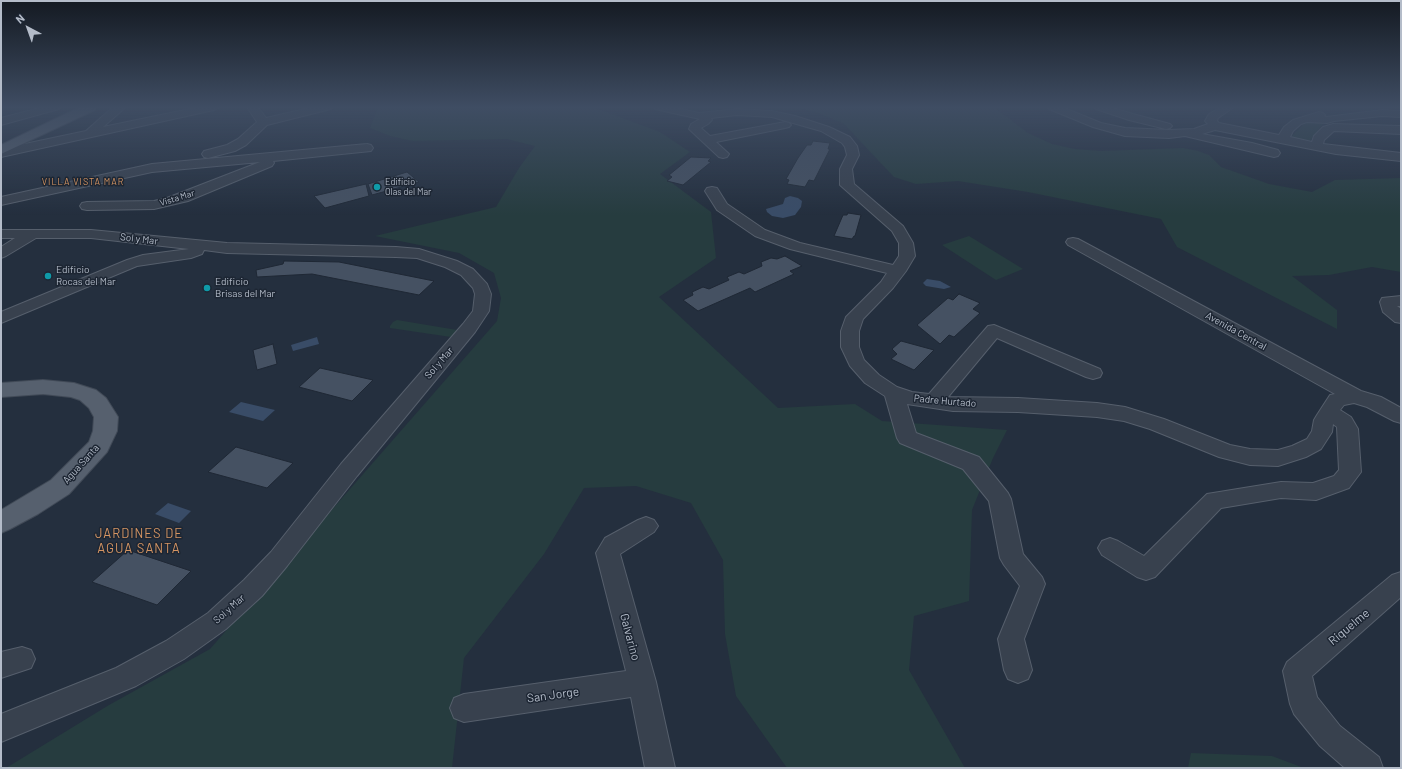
<!DOCTYPE html>
<html>
<head>
<meta charset="utf-8">
<style>
  body { margin:0 }
  #map { position:relative; width:1402px; height:769px; overflow:hidden; background:#242f3e; font-family:Barlow,sans-serif }
  canvas { display:block }
  .frame { position:absolute; inset:0; border:2px solid #b4bcc9; pointer-events:none }
  .north { position:absolute; left:8px; top:8px; width:40px; height:40px; -webkit-text-stroke:3px #1d2633; paint-order:stroke; rotate:319deg; font-size:11px; font-weight:700; line-height:16px; text-align:center; color:#b4bcc9 }
  .north::after { content:''; display:block; margin:auto; width:14px; height:18px; background:#b4bcc9; clip-path:polygon(50% 0,100% 100%,50% 72%,0 100%) }
</style>
</head>
<body>
<div id="map">
<canvas width="1402" height="769"></canvas>
<div class="frame"></div>
<div class="north">N</div>
</div>
<script>
const g = document.querySelector('canvas').getContext('2d');
g.lineJoin = 'round';
function fill(path, color) { g.fillStyle = color; g.fill(path, 'evenodd'); }
const shape = rows => new Path2D(rows.map(r => 'M' + r).join(''));
function stroke(path, color, width, dash) { g.strokeStyle = color; g.lineWidth = width; g.lineCap = dash ? 'butt' : 'round'; g.setLineDash(dash || []); g.stroke(path); }
function write(font, color, halo, rows, align = 'center') {
  g.font = font + ' Barlow,sans-serif'; g.lineWidth = 3; g.setLineDash([]); g.textBaseline = 'middle'; g.strokeStyle = halo; g.fillStyle = color; for (const [text, x, y, turn = 0] of rows) {
    g.save(); g.translate(x, y); g.rotate((+turn || 0) * Math.PI / 180); g.textAlign = isNaN(turn) ? turn : align; if (halo) g.strokeText(text, 0, 0); g.fillText(text, 0, 0); g.restore();
  }
}
fill(shape([
  [378,107,593,107,660,132,690,152,660,174,711,212,716,258,659,297,778,408,855,404,882,421,1007,430,993,458,972,510,969,601,914,616,909,670,965,768,787,768,736,696,725,634,723,560,691,503,636,486,584,488,544,554,464,658,452,768,6,768,109,705,210,649,497,321,501,298,494,273,459,253,375,236,496,207,519,168,535,146,507,139,413,141,390,136,370,128],
  [791,107,994,107,1028,133,1052,144,1075,149,1101,151,1183,148,1198,151,1209,155,1221,167,1269,184,1312,192,1335,180,1401,178,1401,272,1372,267,1329,275,1292,276,1337,310,1337,329,1177,247,1161,219,1028,192,958,181,916,184,894,177,843,123,815,112],
  [1308,120,1323,124,1309,142,1290,138],
  [969,236,1023,269,996,280,942,245],
  [397,320,457,330,459,331,454,336,451,337,390,328,390,326,393,322],
  [1191,753,1272,756,1304,768,1188,768]
]), '#263c3f');
fill(shape([
  [790,196,798,198,802,201,801,207,795,215,783,218,772,216,767,212,766,209,783,204,785,198],
  [927,279,940,281,951,287,944,289,926,286,923,283],
  [317,337,319,344,293,351,291,345],
  [241,402,275,410,263,421,229,412],
  [168,503,191,511,179,523,155,514]
]), '#394c67');
const building = shape([
  [813,141,830,143,828,149,830,149,814,181,809,180,805,187,787,184,789,180,786,179,798,158,807,145,811,145,813,141],
  [691,157,711,158,708,161,711,162,683,185,667,181,672,177,669,175,691,157],
  [407,172,419,182,372,195,368,184,407,172],
  [366,184,369,196,325,208,314,196,366,184],
  [848,213,861,215,855,236,854,236,852,239,834,236,843,215,847,215,848,213],
  [785,256,802,266,790,271,794,274,755,292,750,288,698,311,683,300,693,295,692,292,703,287,709,289,729,280,727,277,739,272,744,274,762,266,761,262,771,258,777,259,785,256],
  [284,261,339,262,434,281,419,295,312,274,257,277,256,270,283,264,284,261],
  [959,294,980,303,973,309,980,313,954,337,949,335,940,344,917,325,948,298,953,300,959,294],
  [901,341,934,350,914,370,891,359,897,354,892,349,901,341],
  [273,344,277,364,257,370,253,350,273,344],
  [320,368,373,380,352,401,299,387,320,368],
  [236,447,293,463,267,488,208,472,236,447],
  [128,550,191,571,157,605,92,582,128,550]
]);
fill(building, '#455162');
stroke(building, '#1f2835', 1);
const minor = shape([
  [43,107,61,107,59,109,1,125,1,118,43,107],
  [113,107,126,107,103,127,199,107,220,107,214,110,1,157,1,149,86,131,113,107],
  [247,107,258,107,266,118,313,107,333,107,331,109,267,125,246,145,235,151,208,158,204,157,202,154,204,151,227,145,238,139,257,122,247,107],
  [653,107,673,107,699,113,737,109,772,111,795,116,829,127,850,137,857,146,859,155,852,169,854,184,903,226,913,243,915,256,906,271,893,288,863,319,859,331,859,347,864,360,879,375,897,387,912,392,929,394,988,326,994,325,1100,369,1102,373,1100,377,1093,379,1086,377,997,338,948,397,1018,398,1097,403,1125,407,1164,419,1230,445,1250,449,1278,450,1292,446,1307,439,1312,431,1314,420,1317,415,1330,395,1335,394,1068,245,1066,242,1068,239,1073,238,1078,239,1361,391,1381,397,1401,408,1401,423,1394,421,1367,407,1354,403,1344,405,1340,410,1351,417,1358,429,1361,472,1349,488,1316,500,1281,498,1221,508,1155,577,1146,580,1137,577,1102,555,1098,548,1102,541,1110,538,1118,541,1144,556,1207,494,1281,482,1313,483,1334,476,1339,470,1337,427,1333,424,1332,432,1321,449,1306,457,1278,466,1250,465,1219,457,1150,429,1124,421,1097,417,1018,412,953,411,907,404,916,433,979,457,1008,493,1011,499,1023,554,1042,577,1045,584,1024,639,1032,670,1028,679,1018,683,1008,679,1004,670,998,639,1020,586,1004,565,1000,558,989,501,963,469,900,443,897,438,885,396,865,383,850,366,841,347,841,331,846,317,881,282,887,273,790,249,755,236,717,210,705,191,707,188,712,187,717,188,727,204,765,230,800,243,893,265,899,256,899,243,892,231,840,185,840,169,847,155,845,147,842,143,821,131,772,117,737,115,711,118,712,120,708,124,701,128,710,136,785,122,789,123,791,125,789,127,785,128,716,142,729,154,727,157,723,158,719,157,689,129,691,124,700,119,655,109,653,107],
  [1047,107,1062,107,1101,123,1125,128,1169,130,1194,129,1208,124,1205,121,1209,114,1221,107,1234,107,1218,118,1217,121,1219,123,1279,135,1284,127,1293,120,1319,112,1323,113,1325,115,1324,116,1326,117,1382,110,1401,111,1401,117,1382,116,1334,121,1327,123,1307,122,1301,124,1293,131,1290,137,1312,142,1314,136,1323,127,1333,124,1401,126,1401,134,1334,131,1324,140,1323,144,1401,153,1401,161,1336,154,1215,130,1202,134,1252,143,1278,150,1280,153,1278,156,1274,157,1185,136,1169,138,1125,136,1093,127,1049,109,1047,107],
  [1094,107,1110,107,1133,114,1170,124,1172,126,1170,128,1166,129,1129,120,1096,109,1094,107],
  [367,144,371,145,373,148,371,151,273,161,274,163,272,166,188,201,154,209,87,210,82,209,80,206,82,203,87,202,154,201,167,198,260,162,152,172,1,205,1,197,152,164,367,144],
  [1,230,91,230,227,243,396,247,419,249,457,261,473,269,487,284,491,294,489,311,475,332,357,476,287,566,262,596,226,629,184,659,136,686,1,742,1,714,116,668,166,641,208,613,244,580,271,552,341,464,463,324,473,311,475,294,473,288,461,275,445,267,417,258,396,257,227,253,204,250,202,254,191,258,137,266,1,323,1,312,127,260,143,255,189,249,91,238,36,238,6,256,1,258,1,247,15,238,1,238,1,230],
  [1401,296,1401,306,1397,306,1401,309,1401,323,1395,322,1383,312,1380,302,1382,298,1401,296],
  [646,517,654,520,658,526,654,532,620,554,656,682,675,768,645,768,631,697,464,722,454,718,450,708,454,698,464,694,626,671,596,553,605,538,638,520,646,517],
  [1401,572,1401,597,1312,676,1317,697,1340,726,1379,757,1383,768,1345,768,1320,746,1294,714,1290,704,1283,671,1287,662,1392,575,1401,572],
  [22,647,31,650,35,659,31,668,1,678,1,652,22,647]
]);
const major = shape([
  [80,107,96,107,95,110,1,154,1,145,80,107],
  [43,380,74,383,96,390,106,398,118,417,117,431,107,452,69,494,38,514,10,529,1,533,1,510,51,480,89,442,93,431,94,417,89,408,80,400,71,397,43,394,1,397,1,383,43,380]
]);
stroke(minor, '#565f6c', 2);
stroke(major, '#414a57', 2);
fill(minor, '#38414e');
fill(major, '#56606e');
const sky = g.createLinearGradient(0, 0, 0, 215);
sky.addColorStop(0, '#141a22');
sky.addColorStop(0.5, '#3f4d63');
sky.addColorStop(1, '#3f4d6300');
g.fillStyle = sky;
g.fillRect(0, 0, 1402, 215);
for (const [x, y, r, color] of [
  [377,187,4,"#0f9aa8"],
  [48,276,4,"#0f9aa8"],
  [207,288,4,"#0f9aa8"]
]) { const dot = new Path2D(); dot.arc(x, y, r, 0, 2 * Math.PI); g.fillStyle = color; g.fill(dot); stroke(dot, '#1d2633', 1.5); }
g.letterSpacing = '1px';
write('9px', '#d59563', '#1d2633', [
  ["VILLA VISTA MAR",83,182]
]);
g.letterSpacing = '0px';
write('9px', '#b4bcc9', '#1d2633', [
  ["Edificio",385,182],
  ["Olas del Mar",385,192]
], 'left');
write('9px', '#b4bcc9', '#1d2633', [
  ["Vista Mar",177,198,-17]
]);
write('10px', '#b4bcc9', '#1d2633', [
  ["Sol y Mar",139,239,7],
  ["Avenida Central",1236,331,29],
  ["Sol y Mar",439,363,-49],
  ["Padre Hurtado",945,401,5],
  ["Agua Santa",81,464,-48],
  ["Sol y Mar",229,609,-42]
]);
write('10px', '#b4bcc9', '#1d2633', [
  ["Edificio",56,270],
  ["Rocas del Mar",56,282],
  ["Edificio",215,282],
  ["Brisas del Mar",215,294]
], 'left');
write('12px', '#b4bcc9', '#1d2633', [
  ["Riquelme",1349,627,-40],
  ["Galvarino",630,637,75],
  ["San Jorge",553,695,-8]
]);
g.letterSpacing = '1px';
write('13px', '#d59563', '#1d2633', [
  ["JARDINES DE",139,534],
  ["AGUA SANTA",139,549]
]);
g.letterSpacing = '0px';
</script>
</body>
</html>
